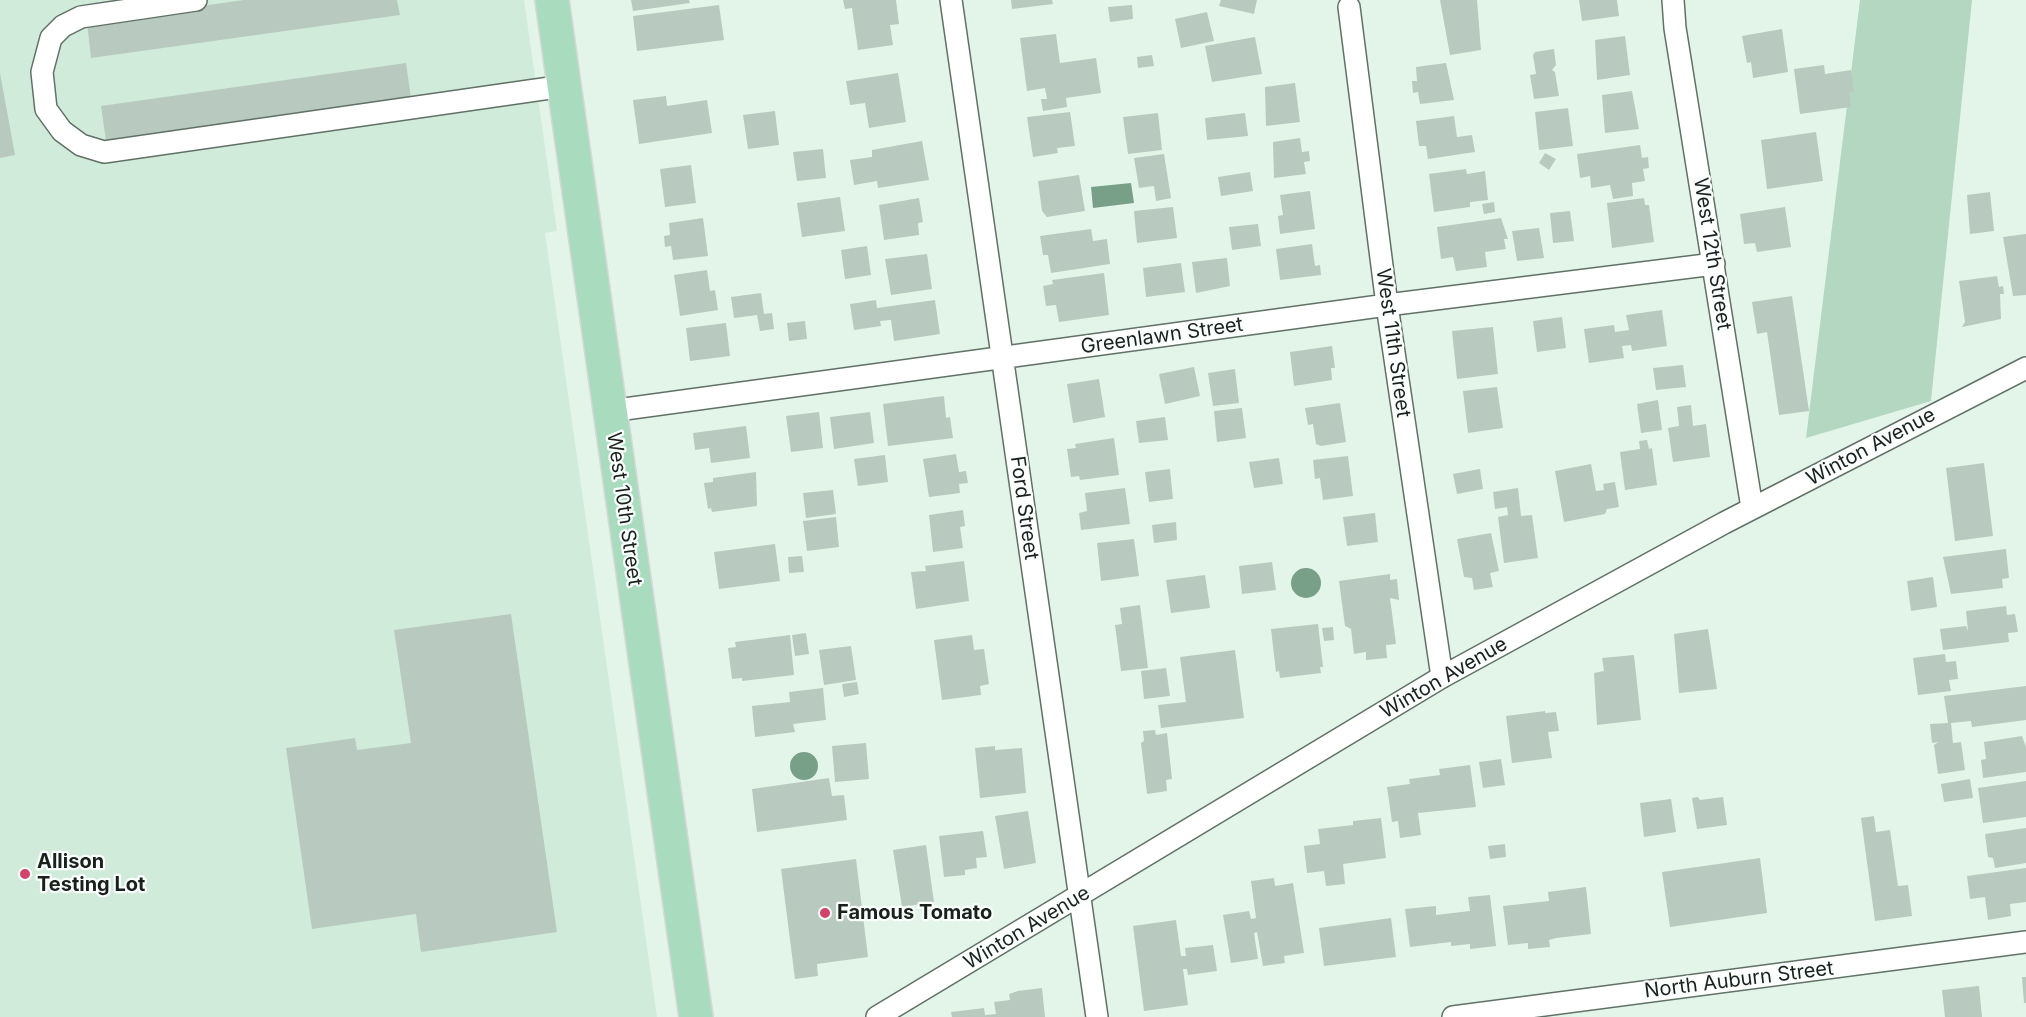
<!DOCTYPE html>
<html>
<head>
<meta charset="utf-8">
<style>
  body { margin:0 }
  canvas { display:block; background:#e3f5e9 }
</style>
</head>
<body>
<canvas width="2026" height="1017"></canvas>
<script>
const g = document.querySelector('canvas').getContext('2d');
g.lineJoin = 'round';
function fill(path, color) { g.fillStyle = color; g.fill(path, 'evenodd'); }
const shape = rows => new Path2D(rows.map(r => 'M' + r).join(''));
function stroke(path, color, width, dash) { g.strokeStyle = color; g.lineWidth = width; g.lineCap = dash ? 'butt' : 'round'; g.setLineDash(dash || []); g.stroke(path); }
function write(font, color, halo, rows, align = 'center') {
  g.font = font + ' Inter,sans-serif'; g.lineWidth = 4.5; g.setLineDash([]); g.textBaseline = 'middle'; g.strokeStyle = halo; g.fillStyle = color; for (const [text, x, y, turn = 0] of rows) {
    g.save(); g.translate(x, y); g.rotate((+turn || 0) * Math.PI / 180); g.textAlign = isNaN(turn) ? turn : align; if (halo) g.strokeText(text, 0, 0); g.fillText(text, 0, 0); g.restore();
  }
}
fill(shape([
  [0,0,524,0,557,231,545,233,657,1017,0,1017]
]), '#d1ebda');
fill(shape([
  [1860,0,1972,0,1931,401,1806,438]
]), '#b3d7c0');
fill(shape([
  [1131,183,1134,203,1093,208,1091,187],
  '1291 583a15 15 0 1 1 30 0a15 15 0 1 1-30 0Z',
  '790 766a14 14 0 1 1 28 0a14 14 0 1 1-28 0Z'
]), '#78a088');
fill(shape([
  [244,0,397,0,400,15,91,58,87,22],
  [631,0,689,0,690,3,633,11],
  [843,0,896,0,899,24,890,25,893,45,858,50,852,8,845,9],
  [1011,0,1052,0,1053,4,1012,9],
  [1221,0,1257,0,1254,14,1219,6],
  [1440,0,1477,0,1481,50,1450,55],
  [1579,0,1617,0,1619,16,1582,21],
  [719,5,724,40,637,51,633,16],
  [1132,5,1133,19,1110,22,1108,7],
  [1207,12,1214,41,1181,48,1175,19],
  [1782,29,1788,72,1753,78,1751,62,1747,63,1742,36],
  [1056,34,1060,63,1096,58,1101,93,1066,98,1067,107,1043,111,1041,99,1047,99,1045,88,1027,91,1020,38],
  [1625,36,1630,75,1597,80,1595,40],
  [1255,37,1262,74,1212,82,1205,46],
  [1554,49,1556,65,1552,70,1555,72,1559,96,1534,99,1530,75,1536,74,1533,55,1535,52],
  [1152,55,1154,66,1138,68,1137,57],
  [406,63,411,98,106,141,101,106],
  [1446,63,1454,100,1420,104,1418,92,1413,93,1412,81,1417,81,1416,67],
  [1824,65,1825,74,1851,70,1854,92,1849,92,1851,107,1800,114,1794,69],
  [0,73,15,155,0,158],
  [898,73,906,122,869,128,865,103,850,105,846,81],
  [1295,83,1300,122,1266,126,1265,87],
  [1632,91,1639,129,1605,133,1602,95],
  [666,96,667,106,707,100,712,133,639,144,633,100],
  [1568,108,1573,146,1539,150,1535,112],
  [775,111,779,145,748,149,743,115],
  [1070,112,1075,146,1057,148,1058,153,1033,157,1027,117],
  [1158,113,1162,150,1128,154,1123,117],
  [1245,113,1248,136,1207,140,1205,118],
  [1454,116,1457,137,1472,135,1475,152,1428,159,1426,146,1419,146,1416,121],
  [1816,132,1823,181,1767,189,1761,140],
  [1300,138,1302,152,1309,151,1310,161,1304,162,1306,174,1274,178,1273,142],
  [922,141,929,180,878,188,877,181,854,185,850,160,872,157,872,150],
  [1640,145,1642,158,1648,157,1649,168,1643,169,1645,181,1632,183,1633,196,1613,199,1610,185,1591,188,1590,176,1580,178,1577,154],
  [823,149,826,178,797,181,793,152],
  [1545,153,1556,159,1549,170,1539,163],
  [1164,154,1171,198,1156,201,1154,186,1139,188,1134,158],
  [691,165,696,203,665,207,660,169],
  [1466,169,1467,174,1485,171,1488,200,1470,202,1470,207,1434,212,1429,174],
  [1250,172,1253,191,1221,196,1218,177],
  [1079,175,1085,211,1047,217,1042,211,1038,181],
  [1310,191,1315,229,1280,234,1278,216,1283,215,1280,195],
  [1990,192,1994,231,1970,234,1967,195],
  [840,197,845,231,802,237,797,203],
  [919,198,923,222,918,223,919,235,884,240,879,205],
  [1644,198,1645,205,1649,205,1654,242,1612,248,1607,203],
  [1494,202,1495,212,1484,214,1482,204],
  [1173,207,1177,238,1137,243,1134,211],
  [1785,207,1791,247,1757,252,1755,243,1744,244,1740,214],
  [1570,211,1574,241,1553,243,1550,213],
  [703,218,708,256,673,260,671,246,665,247,664,236,670,235,669,223],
  [1501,218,1508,239,1504,239,1506,249,1485,252,1487,267,1456,271,1453,257,1441,259,1437,227],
  [1258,224,1261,246,1232,250,1229,227],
  [1539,228,1544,258,1517,261,1512,231],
  [1091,229,1093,241,1107,239,1110,264,1051,273,1048,255,1043,255,1040,236],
  [2026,234,2026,295,2013,296,2003,237],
  [1312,244,1315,266,1320,265,1321,275,1280,280,1276,249],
  [867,246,871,275,845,279,841,250],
  [927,254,932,289,891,295,885,259],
  [1227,258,1230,286,1196,293,1192,262],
  [1181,263,1185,292,1146,297,1143,268],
  [707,270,710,291,715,290,718,310,680,316,674,275],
  [1104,273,1109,315,1059,322,1056,305,1046,306,1043,286,1053,284,1052,280],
  [1997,276,1999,287,2003,286,2004,294,2000,294,2001,319,1962,327,1965,322,1959,281],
  [761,293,764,314,772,313,774,329,760,331,757,315,734,318,731,297],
  [1792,296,1809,411,1779,415,1767,332,1757,334,1752,302],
  [876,300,877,308,935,300,940,334,894,341,891,320,880,321,881,326,854,330,850,304],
  [1662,310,1667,346,1632,351,1631,345,1622,346,1624,358,1589,363,1584,329,1614,325,1615,332,1629,330,1626,315],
  [1562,317,1566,348,1537,352,1533,321],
  [805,321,807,339,789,341,787,323],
  [726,323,730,356,690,361,686,328],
  [1493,327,1498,374,1457,379,1452,331],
  [1332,346,1335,368,1331,368,1332,380,1294,386,1290,352],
  [1683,365,1686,387,1656,390,1653,368],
  [1194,367,1200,396,1165,404,1159,374],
  [1235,369,1239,403,1213,406,1208,373],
  [1099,379,1105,417,1073,423,1067,384],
  [1497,387,1503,428,1468,433,1463,391],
  [944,396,946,418,950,417,953,438,888,446,883,404],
  [1658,400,1662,430,1641,433,1637,404],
  [1340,403,1346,442,1321,446,1316,444,1313,424,1308,425,1305,408],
  [1691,405,1693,426,1706,424,1710,457,1673,462,1668,428,1679,426,1677,407],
  [1242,408,1246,438,1217,442,1214,411],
  [819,412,823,448,791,452,786,416],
  [870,412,874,443,834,449,830,417],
  [1165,417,1168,440,1139,443,1136,421],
  [746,426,750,458,711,463,709,448,695,450,693,433],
  [1114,438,1119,475,1080,480,1079,476,1071,477,1067,449,1076,448,1075,444],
  [1647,440,1649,449,1652,448,1657,485,1625,490,1620,452,1640,449,1639,441],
  [956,454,959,472,966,471,968,483,959,484,960,493,929,497,923,459],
  [885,455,888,482,858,486,854,459],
  [1348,456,1353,496,1323,500,1320,478,1315,479,1313,460],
  [1279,458,1283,484,1254,488,1249,462],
  [1984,463,1993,536,1955,541,1946,468],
  [1591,464,1596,491,1604,490,1603,484,1615,482,1619,507,1607,509,1605,514,1564,522,1555,471],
  [1170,469,1173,499,1149,502,1145,472],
  [1480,469,1483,489,1457,494,1453,474],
  [756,472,757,506,712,512,711,508,708,509,704,483,713,482,713,478],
  [1125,488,1130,524,1081,530,1079,513,1087,511,1085,493],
  [1518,488,1521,516,1532,515,1538,558,1504,563,1498,517,1508,515,1507,507,1495,509,1493,492],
  [833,490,836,514,806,518,803,493],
  [963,510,965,526,960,527,963,548,933,552,929,515],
  [1375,513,1378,542,1347,546,1343,517],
  [836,517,839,547,807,551,803,521],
  [1176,522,1177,540,1154,543,1152,525],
  [1491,533,1499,571,1490,573,1493,587,1474,590,1472,578,1464,577,1457,539],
  [1134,539,1139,576,1101,581,1097,543],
  [775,544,780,581,719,589,714,552],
  [2006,549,2009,578,2002,579,2003,588,1951,594,1943,557],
  [802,556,804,572,789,573,788,557],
  [964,561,969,601,916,609,911,572,926,571,925,566],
  [1272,562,1276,590,1242,594,1239,566],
  [1390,574,1390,580,1397,579,1399,600,1390,598,1396,644,1386,645,1387,658,1366,660,1366,652,1354,654,1351,629,1345,626,1339,581],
  [1205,575,1210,608,1171,613,1166,580],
  [1933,577,1937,607,1911,611,1907,581],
  [1140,605,1148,668,1121,671,1115,625,1122,624,1120,608],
  [2006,606,2007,615,2015,614,2018,632,2008,633,2009,642,1943,650,1940,629,1966,626,1968,631,1966,611],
  [511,614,557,932,421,952,416,914,312,929,286,748,355,738,357,750,411,743,394,630],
  [1318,624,1323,667,1320,667,1321,673,1280,678,1279,671,1276,672,1271,629],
  [1333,627,1334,640,1324,641,1322,628],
  [1708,629,1717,689,1679,693,1674,634],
  [806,633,809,654,795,656,792,635],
  [790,635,794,675,742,681,742,678,732,679,728,648,736,647,735,642],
  [972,635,974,650,984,649,989,684,980,686,981,695,942,700,934,640],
  [851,646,856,680,824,685,819,650],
  [1235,650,1244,718,1161,728,1158,705,1186,702,1180,657],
  [1945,654,1946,662,1956,661,1958,679,1949,680,1951,691,1918,695,1913,658],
  [1634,655,1641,720,1597,725,1594,673,1604,671,1602,658],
  [1166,668,1170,696,1144,699,1141,671],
  [857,682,859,694,844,697,842,684],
  [2026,686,2026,720,1972,727,1971,721,1951,723,1953,743,1961,742,1965,770,1938,774,1934,745,1938,742,1932,743,1930,724,1948,723,1944,696],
  [823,688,826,720,793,724,795,732,755,737,752,706,790,702,789,692],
  [1545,711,1545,713,1556,712,1559,731,1548,732,1552,758,1512,763,1506,716],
  [1155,730,1156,735,1167,733,1172,779,1166,780,1167,791,1147,794,1141,743,1144,741,1143,731],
  [2022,736,2026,747,2026,772,1983,778,1981,760,1986,759,1984,742],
  [866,743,869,779,835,782,832,746],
  [995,746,995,750,1022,748,1026,793,980,798,975,748],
  [1501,759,1505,785,1483,788,1479,762],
  [1470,765,1476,807,1418,813,1421,835,1400,838,1398,821,1392,822,1387,787,1410,784,1409,779,1440,775,1439,769],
  [829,778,832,796,844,795,847,820,757,832,752,789],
  [1970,779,1973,798,1944,802,1941,784],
  [2026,781,2026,817,1983,823,1978,788],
  [1698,797,1700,800,1723,797,1727,825,1697,829,1692,798],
  [1671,799,1676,832,1644,837,1640,803],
  [1028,811,1036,863,1004,869,995,816],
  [1874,816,1876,832,1890,830,1898,886,1908,885,1912,916,1875,921,1861,818],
  [1381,818,1386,858,1343,864,1345,884,1326,886,1324,871,1307,873,1304,846,1320,844,1318,829,1353,825,1353,821],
  [2026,828,2026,863,1995,868,1993,858,1988,857,1985,834],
  [983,831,987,857,976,858,977,868,965,870,965,875,944,877,939,836],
  [1505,844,1506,857,1490,859,1488,846],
  [926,845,934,902,902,907,893,850],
  [1760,858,1767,913,1670,927,1662,872],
  [856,859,868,957,817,964,818,976,795,979,781,869],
  [2026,868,2026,902,2010,904,2011,916,1988,920,1985,897,1970,899,1967,876],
  [1274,878,1275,886,1293,883,1304,953,1284,956,1285,963,1263,966,1257,932,1254,933,1258,959,1231,963,1223,915,1249,911,1251,919,1256,918,1251,881],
  [1586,887,1591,934,1556,938,1549,940,1550,947,1528,949,1528,943,1508,945,1503,906,1549,901,1548,892],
  [1490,895,1496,946,1470,949,1470,944,1451,946,1451,942,1410,947,1405,909,1436,906,1436,915,1470,911,1468,897],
  [1391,918,1396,957,1324,966,1319,928],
  [1176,920,1181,956,1186,956,1185,948,1213,945,1217,971,1188,975,1187,969,1183,969,1188,1005,1144,1011,1133,926],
  [2022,977,2026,977,2026,1003,2024,1003],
  [1979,986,1982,1017,1945,1017,1942,990],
  [1042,988,1045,1017,952,1017,951,1012,984,1008,985,1015,996,1014,994,1002,1010,1000,1009,994,1018,991]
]), '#b8cabf');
const minor = shape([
  [196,0,81,17,63,26,51,38,42,72,46,109,62,131,81,145,104,152,564,86],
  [951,0,1097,1017],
  [1673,0,1675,28,1752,508],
  [1349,7,1387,305,1442,677],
  [610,411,1387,305,1714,264],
  [877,1017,1442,677,1724,523,2026,368],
  [1453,1017,2026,942]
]);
const primary = shape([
  [552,0,696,1017]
]);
stroke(minor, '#607166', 24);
stroke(primary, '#d6d7d6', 36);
stroke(minor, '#fff', 21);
stroke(primary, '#a9dcbf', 33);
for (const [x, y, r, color] of [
  [25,874,6,"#d1436b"],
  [825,913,6,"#d1436b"]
]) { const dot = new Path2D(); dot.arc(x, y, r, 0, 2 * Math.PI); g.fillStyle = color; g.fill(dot); stroke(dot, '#fafefc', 2); }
write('20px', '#1a211d', '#fafefc', [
  ["West 12th Street",1712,254,81],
  ["Greenlawn Street",1162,336,-8],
  ["West 11th Street",1393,343,82],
  ["Winton Avenue",1871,447,-28],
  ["Ford Street",1024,508,82],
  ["West 10th Street",624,509,82],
  ["Winton Avenue",1444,678,-30],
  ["Winton Avenue",1027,928,-31],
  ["North Auburn Street",1739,980,-7]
]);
write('bold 20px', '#1a211d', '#fafefc', [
  ["Allison",37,862],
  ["Testing Lot",37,885],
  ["Famous Tomato",837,913]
], 'left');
</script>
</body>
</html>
